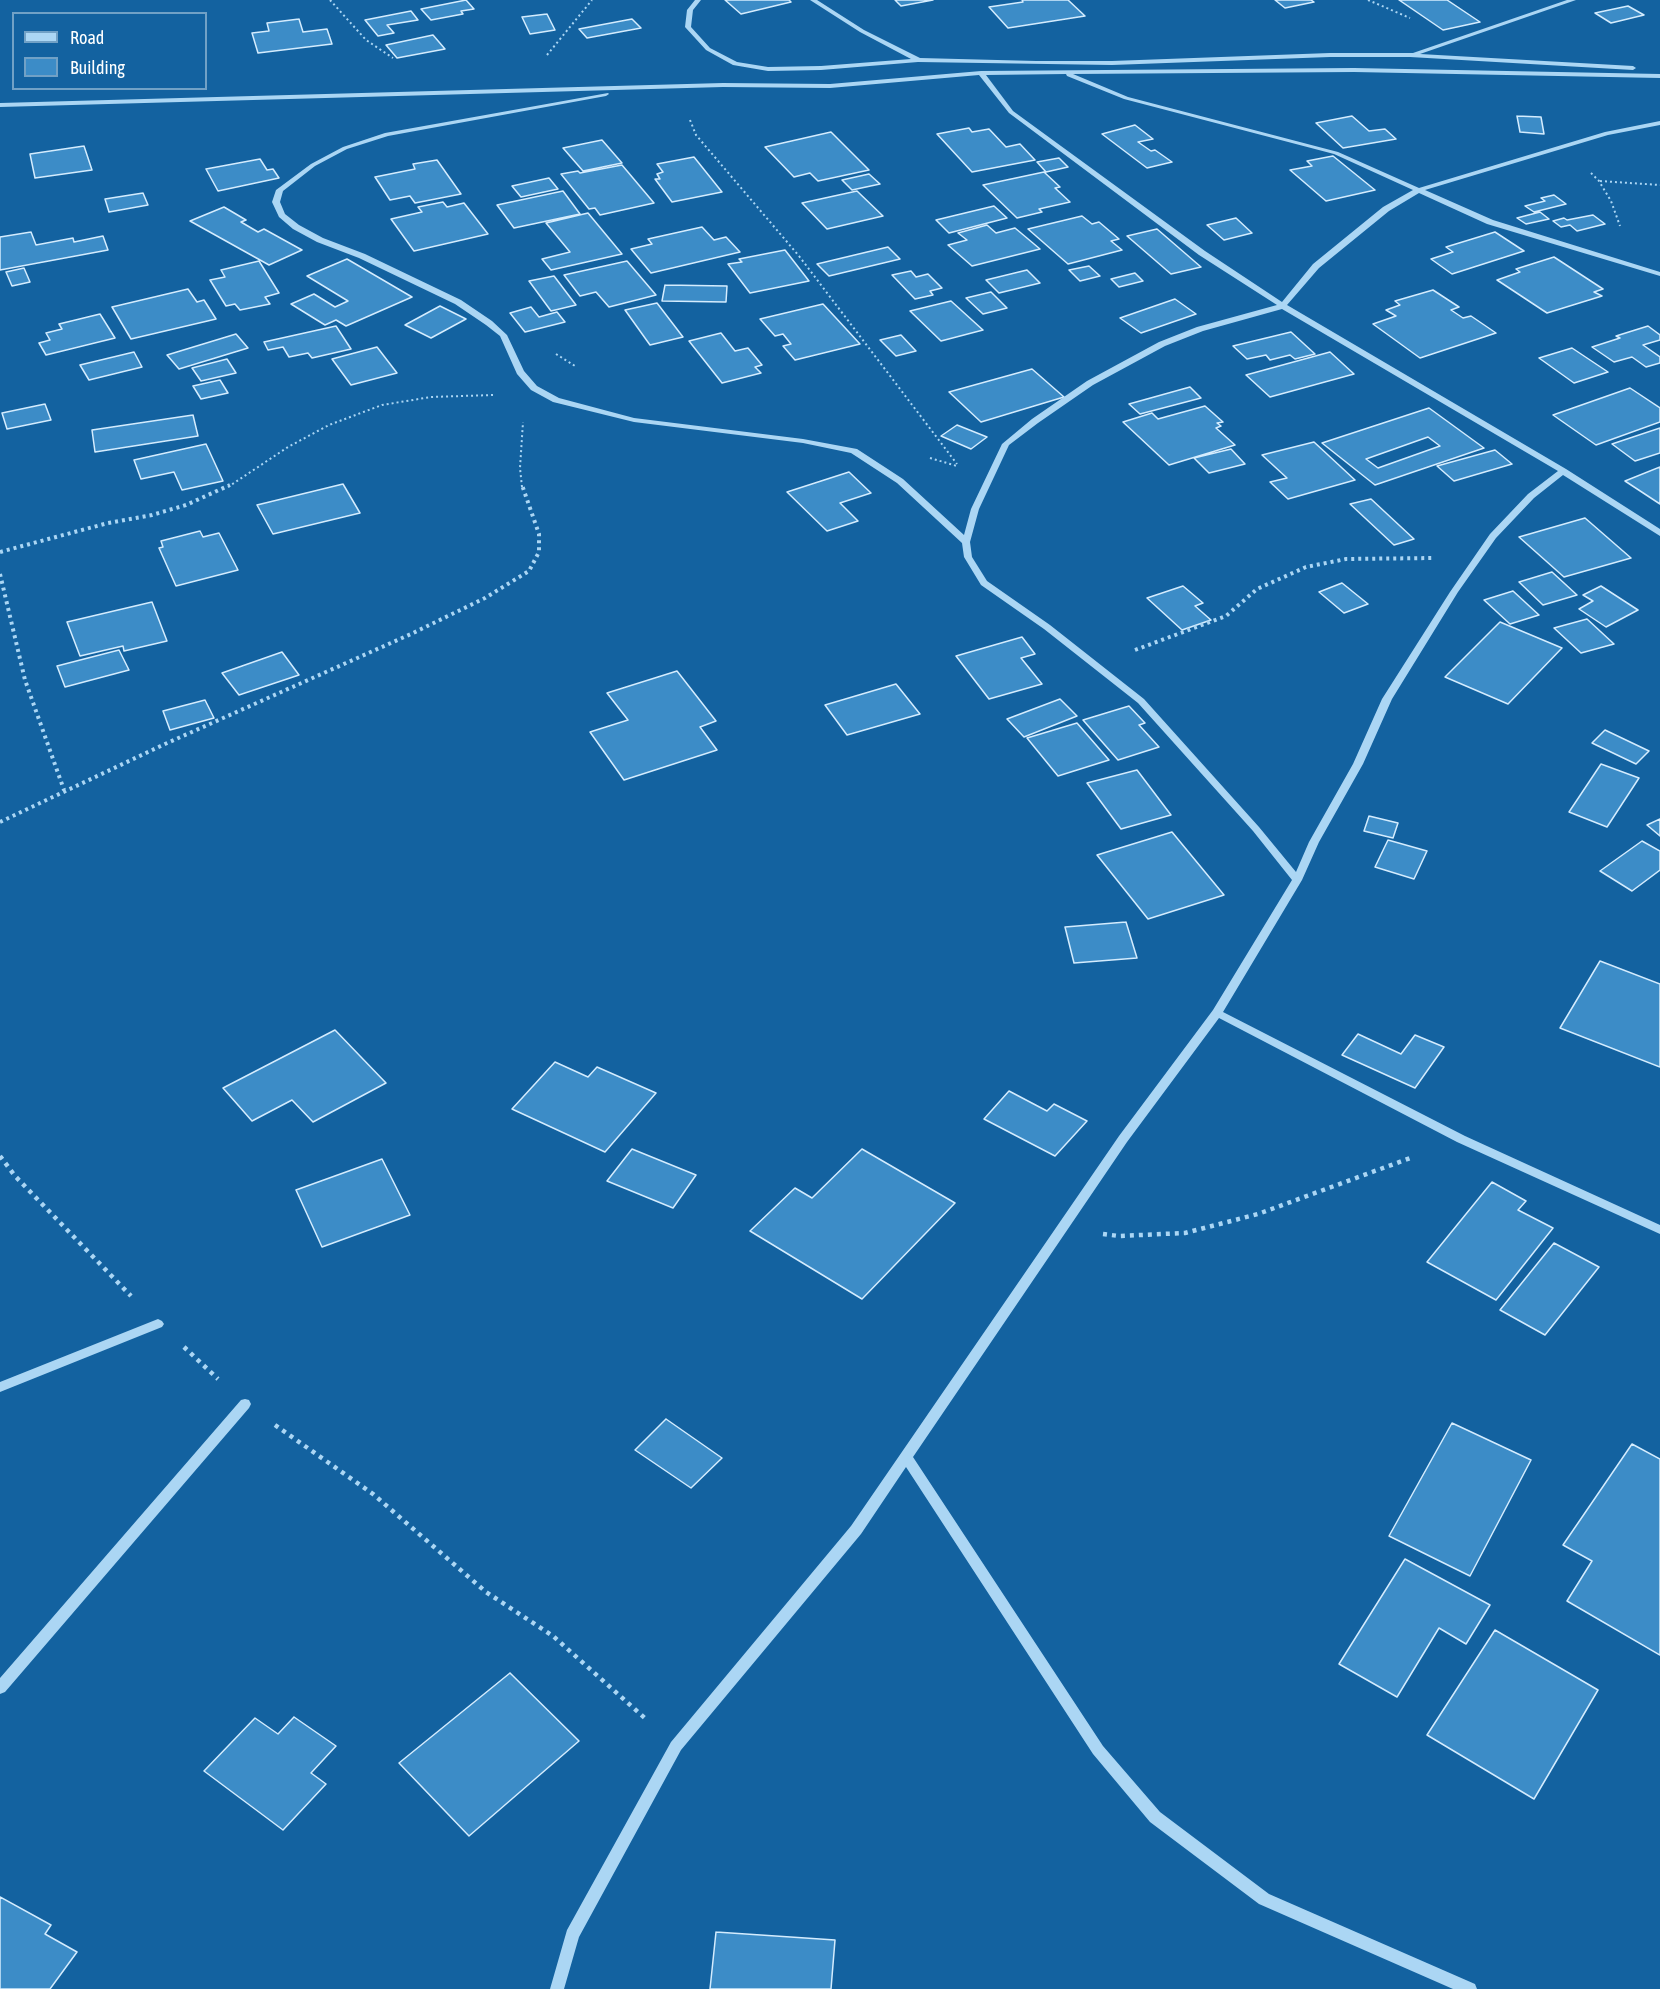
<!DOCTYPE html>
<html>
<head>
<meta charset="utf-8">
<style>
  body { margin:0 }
  #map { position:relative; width:1660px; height:1989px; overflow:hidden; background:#1362a0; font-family:"Asap Condensed",sans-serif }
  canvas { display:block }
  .legend { position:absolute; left:12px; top:12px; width:195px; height:78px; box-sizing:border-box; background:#1362a0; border:2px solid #71a1c6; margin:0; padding:8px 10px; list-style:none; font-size:18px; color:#fff }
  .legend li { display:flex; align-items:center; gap:12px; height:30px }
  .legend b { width:30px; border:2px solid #71a1c6 }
</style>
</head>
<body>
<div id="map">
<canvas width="1660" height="1989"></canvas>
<ul class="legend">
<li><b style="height:8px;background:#abd6f4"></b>Road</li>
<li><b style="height:16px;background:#3c8cc7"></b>Building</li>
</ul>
</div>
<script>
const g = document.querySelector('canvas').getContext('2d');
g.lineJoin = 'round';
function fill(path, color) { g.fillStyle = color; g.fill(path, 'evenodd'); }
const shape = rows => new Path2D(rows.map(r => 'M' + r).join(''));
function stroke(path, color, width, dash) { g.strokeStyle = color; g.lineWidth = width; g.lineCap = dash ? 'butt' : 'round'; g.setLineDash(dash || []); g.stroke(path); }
const building = shape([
  [466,0,474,9,461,11,463,14,431,20,421,9,466,0],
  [725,0,789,0,791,2,741,14,725,0],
  [895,0,933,0,901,6,895,0],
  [1022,0,1068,0,1085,16,1008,28,989,7,1023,2,1022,0],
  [1275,0,1311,0,1314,2,1285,8,1275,0],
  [1399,0,1447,0,1480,22,1443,30,1399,0],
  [1628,6,1644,15,1611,23,1595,13,1628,6],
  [411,11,418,20,387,25,394,33,378,36,365,20,411,11],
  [547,14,555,30,530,34,522,17,547,14],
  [299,19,303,32,327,29,332,44,258,53,252,33,269,31,267,23,299,19],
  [632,19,641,28,587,38,579,29,632,19],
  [433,35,445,49,397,58,386,45,433,35],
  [1352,116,1369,131,1385,129,1396,139,1343,148,1316,123,1352,116],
  [1517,116,1541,117,1544,134,1520,132,1517,116],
  [1135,125,1153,139,1138,142,1151,151,1155,150,1172,162,1147,168,1102,134,1135,125],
  [969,128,972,132,989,129,1006,147,1020,144,1035,160,972,172,937,134,969,128],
  [831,132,869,170,818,181,810,173,794,177,765,147,831,132],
  [602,140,622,163,583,171,563,148,602,140],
  [84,146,92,170,35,178,30,154,84,146],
  [1333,156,1375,190,1326,201,1290,170,1312,166,1307,161,1333,156],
  [694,157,722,192,672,202,655,179,660,179,657,174,663,172,657,164,694,157],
  [1059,158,1068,167,1046,172,1037,162,1059,158],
  [260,159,267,170,273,169,279,178,218,191,206,169,260,159],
  [437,160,461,194,415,203,410,196,390,200,375,177,415,169,413,164,437,160],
  [622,165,654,203,600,215,595,208,589,209,561,174,578,171,580,173,622,165],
  [1044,172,1060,187,1055,188,1070,202,1039,209,1042,212,1017,218,983,185,1044,172],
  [869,174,880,184,852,190,842,180,869,174],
  [549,178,558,189,521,197,512,186,549,178],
  [563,191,580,214,514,228,497,205,563,191],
  [857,191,883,216,827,229,802,203,857,191],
  [143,193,148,205,109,212,105,199,143,193],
  [1554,195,1566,204,1534,212,1525,206,1545,201,1541,198,1554,195],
  [443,202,447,207,464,203,488,234,414,251,391,219,422,212,418,207,443,202],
  [994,206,1007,218,949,233,936,220,994,206],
  [224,207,246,220,241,222,258,232,264,229,302,250,269,265,190,221,224,207],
  [1540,212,1549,219,1526,224,1517,218,1540,212],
  [588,213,622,254,551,270,542,259,570,252,546,223,588,213],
  [1593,215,1605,224,1577,231,1570,225,1561,227,1553,221,1564,218,1567,220,1593,215],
  [1082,216,1092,224,1099,222,1119,239,1111,241,1122,250,1068,264,1028,229,1082,216],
  [1236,218,1252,233,1224,240,1207,225,1236,218],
  [987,225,996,233,1015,228,1040,249,972,266,948,245,967,240,958,233,987,225],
  [702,227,714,240,726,237,740,252,651,273,631,249,652,244,648,239,702,227],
  [1157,229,1201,267,1171,274,1127,236,1157,229],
  [31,232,36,245,73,238,74,242,103,236,108,250,0,270,0,237,31,232],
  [1495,232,1524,251,1452,274,1431,259,1453,252,1446,247,1495,232],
  [888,247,900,259,829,276,817,264,888,247],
  [785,250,809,281,750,293,728,264,742,262,739,259,785,250],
  [1554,257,1603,289,1594,292,1602,296,1547,313,1497,280,1520,272,1516,269,1554,257],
  [347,259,412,297,346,326,336,320,325,325,291,304,314,294,335,307,348,301,307,276,347,259],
  [259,261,279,293,265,297,270,304,240,310,235,304,226,306,210,280,225,277,221,270,259,261],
  [627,261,656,295,609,307,596,292,580,296,564,275,627,261],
  [1089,266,1100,276,1080,281,1069,270,1089,266],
  [24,268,30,282,12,286,6,272,24,268],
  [1027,270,1040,283,999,293,986,280,1027,270],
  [911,271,916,277,928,274,942,288,930,291,933,295,915,299,892,275,911,271],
  [1135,273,1143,281,1119,287,1111,279,1135,273],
  [554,276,576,305,551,311,529,281,554,276],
  [665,285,727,286,726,302,662,301,665,285],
  [188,289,197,302,204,300,216,319,131,339,112,307,188,289],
  [1433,290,1459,307,1451,310,1463,318,1471,316,1496,333,1420,358,1373,324,1396,316,1386,310,1400,305,1395,301,1433,290],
  [991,292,1007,308,983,314,966,298,991,292],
  [1175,299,1196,314,1141,333,1120,318,1175,299],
  [951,301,983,330,941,341,910,311,951,301],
  [657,303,683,337,650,345,625,310,657,303],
  [823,304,860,344,795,360,783,346,791,344,783,334,775,336,760,319,823,304],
  [440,306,466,319,431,338,405,325,440,306],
  [531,307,539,317,557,312,565,322,525,332,510,313,531,307],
  [100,314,115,338,46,355,39,343,50,340,46,333,62,329,59,324,100,314],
  [336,326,351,349,312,358,308,353,289,357,283,347,268,350,264,342,336,326],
  [1648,326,1660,335,1660,340,1643,345,1660,357,1660,363,1646,367,1632,357,1614,362,1592,347,1620,338,1616,336,1648,326],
  [1291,332,1315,354,1295,359,1290,355,1270,360,1266,355,1247,359,1233,346,1291,332],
  [721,333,735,351,748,348,762,365,755,367,761,373,722,383,689,341,721,333],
  [236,334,248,348,179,369,167,355,236,334],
  [901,335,916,351,896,356,880,340,901,335],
  [377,347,397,373,351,385,332,359,377,347],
  [1572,348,1608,372,1574,383,1539,358,1572,348],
  [134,352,142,367,89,380,80,365,134,352],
  [1330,352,1354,374,1270,397,1246,375,1330,352],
  [227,359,236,373,201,381,192,368,227,359],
  [1032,369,1064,397,981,422,949,392,1032,369],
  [220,380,228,393,201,399,193,386,220,380],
  [1190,387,1201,398,1140,414,1129,404,1190,387],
  [1630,388,1660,408,1660,422,1596,445,1553,415,1630,388],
  [45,404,51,420,7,429,2,413,45,404],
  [1205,406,1223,422,1217,423,1221,426,1216,428,1235,445,1169,465,1123,422,1152,413,1158,419,1205,406],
  [1429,408,1484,448,1375,485,1322,443,1429,408],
  [1428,437,1440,446,1378,468,1366,459,1428,437],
  [193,415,198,436,95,452,92,430,193,415],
  [957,425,987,437,971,449,941,436,957,425],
  [1660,428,1660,453,1635,461,1612,444,1660,428],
  [1314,442,1355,480,1288,499,1270,482,1287,478,1262,455,1314,442],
  [206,444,223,481,182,490,174,472,141,479,134,460,206,444],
  [1231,449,1245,464,1209,473,1194,458,1231,449],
  [1495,450,1512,464,1454,481,1437,466,1495,450],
  [1660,467,1660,504,1625,481,1660,467],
  [849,472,871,493,840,503,858,521,827,531,787,492,849,472],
  [343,484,360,513,273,534,257,505,343,484],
  [1371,499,1414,539,1394,545,1350,504,1371,499],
  [1585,518,1631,558,1564,577,1519,537,1585,518],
  [200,531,203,537,219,533,238,570,176,586,159,548,163,547,161,541,200,531],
  [1552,572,1577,595,1543,605,1519,582,1552,572],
  [1342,583,1368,604,1344,613,1319,592,1342,583],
  [1183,586,1203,603,1195,606,1211,620,1182,630,1147,598,1183,586],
  [1601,586,1638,610,1606,627,1579,609,1593,601,1583,595,1601,586],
  [1513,591,1539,615,1510,624,1484,600,1513,591],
  [152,602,167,641,124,651,123,646,80,656,67,622,152,602],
  [1587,619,1614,644,1581,653,1554,628,1587,619],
  [1500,622,1562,648,1508,704,1445,677,1500,622],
  [1022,637,1035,654,1021,658,1042,684,989,699,956,656,1022,637],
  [119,650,129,670,65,687,57,666,119,650],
  [282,652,299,675,239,695,222,673,282,652],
  [677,671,716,721,700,727,717,750,624,780,590,732,628,720,607,693,677,671],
  [896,684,920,714,847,735,825,705,896,684],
  [1060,699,1077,716,1024,737,1007,719,1060,699],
  [205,700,214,718,170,730,163,711,205,700],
  [1129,706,1145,723,1139,725,1159,747,1118,760,1083,720,1129,706],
  [1077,723,1109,760,1058,776,1027,738,1077,723],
  [1605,730,1649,751,1636,764,1592,743,1605,730],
  [1601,764,1639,778,1607,827,1569,812,1601,764],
  [1137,770,1171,815,1121,829,1087,783,1137,770],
  [1369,816,1398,823,1393,838,1364,831,1369,816],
  [1660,819,1660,836,1647,825,1660,819],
  [1172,832,1224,895,1148,919,1097,855,1172,832],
  [1388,840,1427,851,1414,879,1375,867,1388,840],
  [1642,841,1660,851,1660,870,1632,891,1600,871,1642,841],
  [1126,922,1137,958,1074,963,1065,927,1126,922],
  [1600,961,1660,984,1660,1067,1560,1028,1600,961],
  [335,1030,386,1083,313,1122,292,1100,252,1121,223,1088,335,1030],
  [1358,1034,1401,1054,1415,1035,1444,1047,1415,1088,1342,1055,1358,1034],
  [555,1062,588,1077,597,1067,656,1093,605,1152,512,1109,555,1062],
  [1009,1091,1047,1111,1054,1104,1087,1121,1055,1156,984,1119,1009,1091],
  [632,1149,696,1175,673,1208,607,1181,632,1149],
  [862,1149,955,1203,862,1299,750,1231,795,1188,812,1198,862,1149],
  [382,1159,410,1215,322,1247,296,1190,382,1159],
  [1492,1182,1526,1201,1518,1210,1553,1228,1496,1300,1427,1262,1492,1182],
  [1554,1243,1599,1267,1545,1335,1500,1310,1554,1243],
  [666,1419,722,1458,691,1488,635,1450,666,1419],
  [1452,1423,1531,1460,1470,1576,1389,1536,1452,1423],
  [1632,1444,1660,1459,1660,1655,1567,1601,1592,1561,1563,1545,1632,1444],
  [1405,1559,1490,1605,1466,1644,1439,1628,1397,1697,1339,1664,1405,1559],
  [1495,1630,1598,1690,1534,1799,1427,1735,1495,1630],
  [510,1673,579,1741,469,1836,399,1763,510,1673],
  [294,1717,336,1746,311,1773,326,1784,283,1830,204,1771,255,1718,278,1734,294,1717],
  [0,1897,51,1925,45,1934,77,1952,50,1989,0,1989,0,1897],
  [716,1932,835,1940,831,1989,710,1989,716,1932]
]);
fill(building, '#3c8cc7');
stroke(building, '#d4ecfe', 1.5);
stroke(shape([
  [330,0,366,40,393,58],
  [1368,0,1410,18],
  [547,55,592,0],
  [690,120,696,135,799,256,957,464],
  [1591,173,1599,181,1611,201,1620,226],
  [1600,181,1660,185],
  [556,354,575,366],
  [930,458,957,466],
  [228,487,288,447,329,425,382,405,431,397,493,395],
  [522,487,520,468,523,422]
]), '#abd6f4', 2, [2, 3]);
stroke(shape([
  [0,552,108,523,152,515,186,505,230,485],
  [0,574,25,680,64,790],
  [1135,650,1226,616,1257,589,1306,567,1346,559,1433,558],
  [0,822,165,744,411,634,485,598,529,571,539,552,539,534,522,485]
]), '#abd6f4', 4, [3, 4]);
stroke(shape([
  [0,1156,15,1176,131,1296],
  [1103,1234,1119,1236,1185,1233,1258,1214,1413,1157],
  [184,1347,218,1379],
  [275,1425,373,1494,486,1592,553,1636,647,1720]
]), '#abd6f4', 4.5, [4, 5]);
fill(shape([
  [695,0,701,0,693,10,691,27,710,48,737,62,768,67,821,66,911,59,860,32,810,0,817,0,864,30,920,58,1036,61,1112,61,1330,53,1413,53,1567,0,1576,0,1420,54,1633,66,1636,68,1633,70,1410,57,1330,57,1112,65,918,62,821,70,768,71,733,65,706,50,685,27,687,10,695,0],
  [1354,68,1660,74,1660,78,1354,72,1073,74,1128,97,1338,152,1419,188,1605,132,1660,121,1660,125,1608,135,1425,190,1493,220,1660,272,1660,276,1487,224,1419,193,1389,211,1319,268,1287,305,1566,469,1660,529,1660,536,1563,475,1534,498,1496,538,1458,592,1392,699,1363,764,1319,842,1302,880,1223,1012,1465,1136,1660,1225,1660,1234,1457,1142,1219,1018,1127,1142,913,1457,1103,1746,1160,1812,1269,1894,1475,1984,1477,1989,1453,1989,1259,1904,1150,1822,1093,1754,906,1467,861,1534,681,1750,579,1937,564,1989,550,1989,567,1930,671,1742,851,1526,1119,1136,1213,1010,1292,880,1253,831,1138,703,1044,629,981,585,964,557,962,543,897,483,851,453,803,443,634,422,553,402,531,390,517,374,500,336,486,325,455,304,359,258,317,242,293,229,279,217,272,202,276,190,311,164,343,147,385,133,608,93,609,94,606,96,388,136,347,149,315,166,283,191,280,202,285,214,299,225,323,238,365,254,461,300,492,321,507,335,524,371,537,386,559,398,634,418,803,439,857,449,903,479,964,535,971,509,1002,444,1032,419,1087,381,1159,342,1197,327,1277,305,1199,255,1009,113,979,75,830,88,723,87,0,107,0,103,723,83,830,84,981,71,1354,68],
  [1066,74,1067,76,1124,99,1334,154,1413,190,1383,207,1313,264,1282,302,1205,251,1013,111,986,75,1066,74],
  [1282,309,1558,471,1528,494,1490,534,1450,592,1382,699,1353,764,1309,842,1296,872,1259,827,1144,699,1050,625,987,581,972,557,970,542,979,509,1009,445,1038,423,1093,385,1165,346,1203,331,1282,309],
  [158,1319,162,1321,164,1324,162,1327,0,1392,0,1382,158,1319],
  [245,1399,249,1400,251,1404,249,1408,5,1692,0,1694,0,1678,241,1400,245,1399]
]), '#abd6f4');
</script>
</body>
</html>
